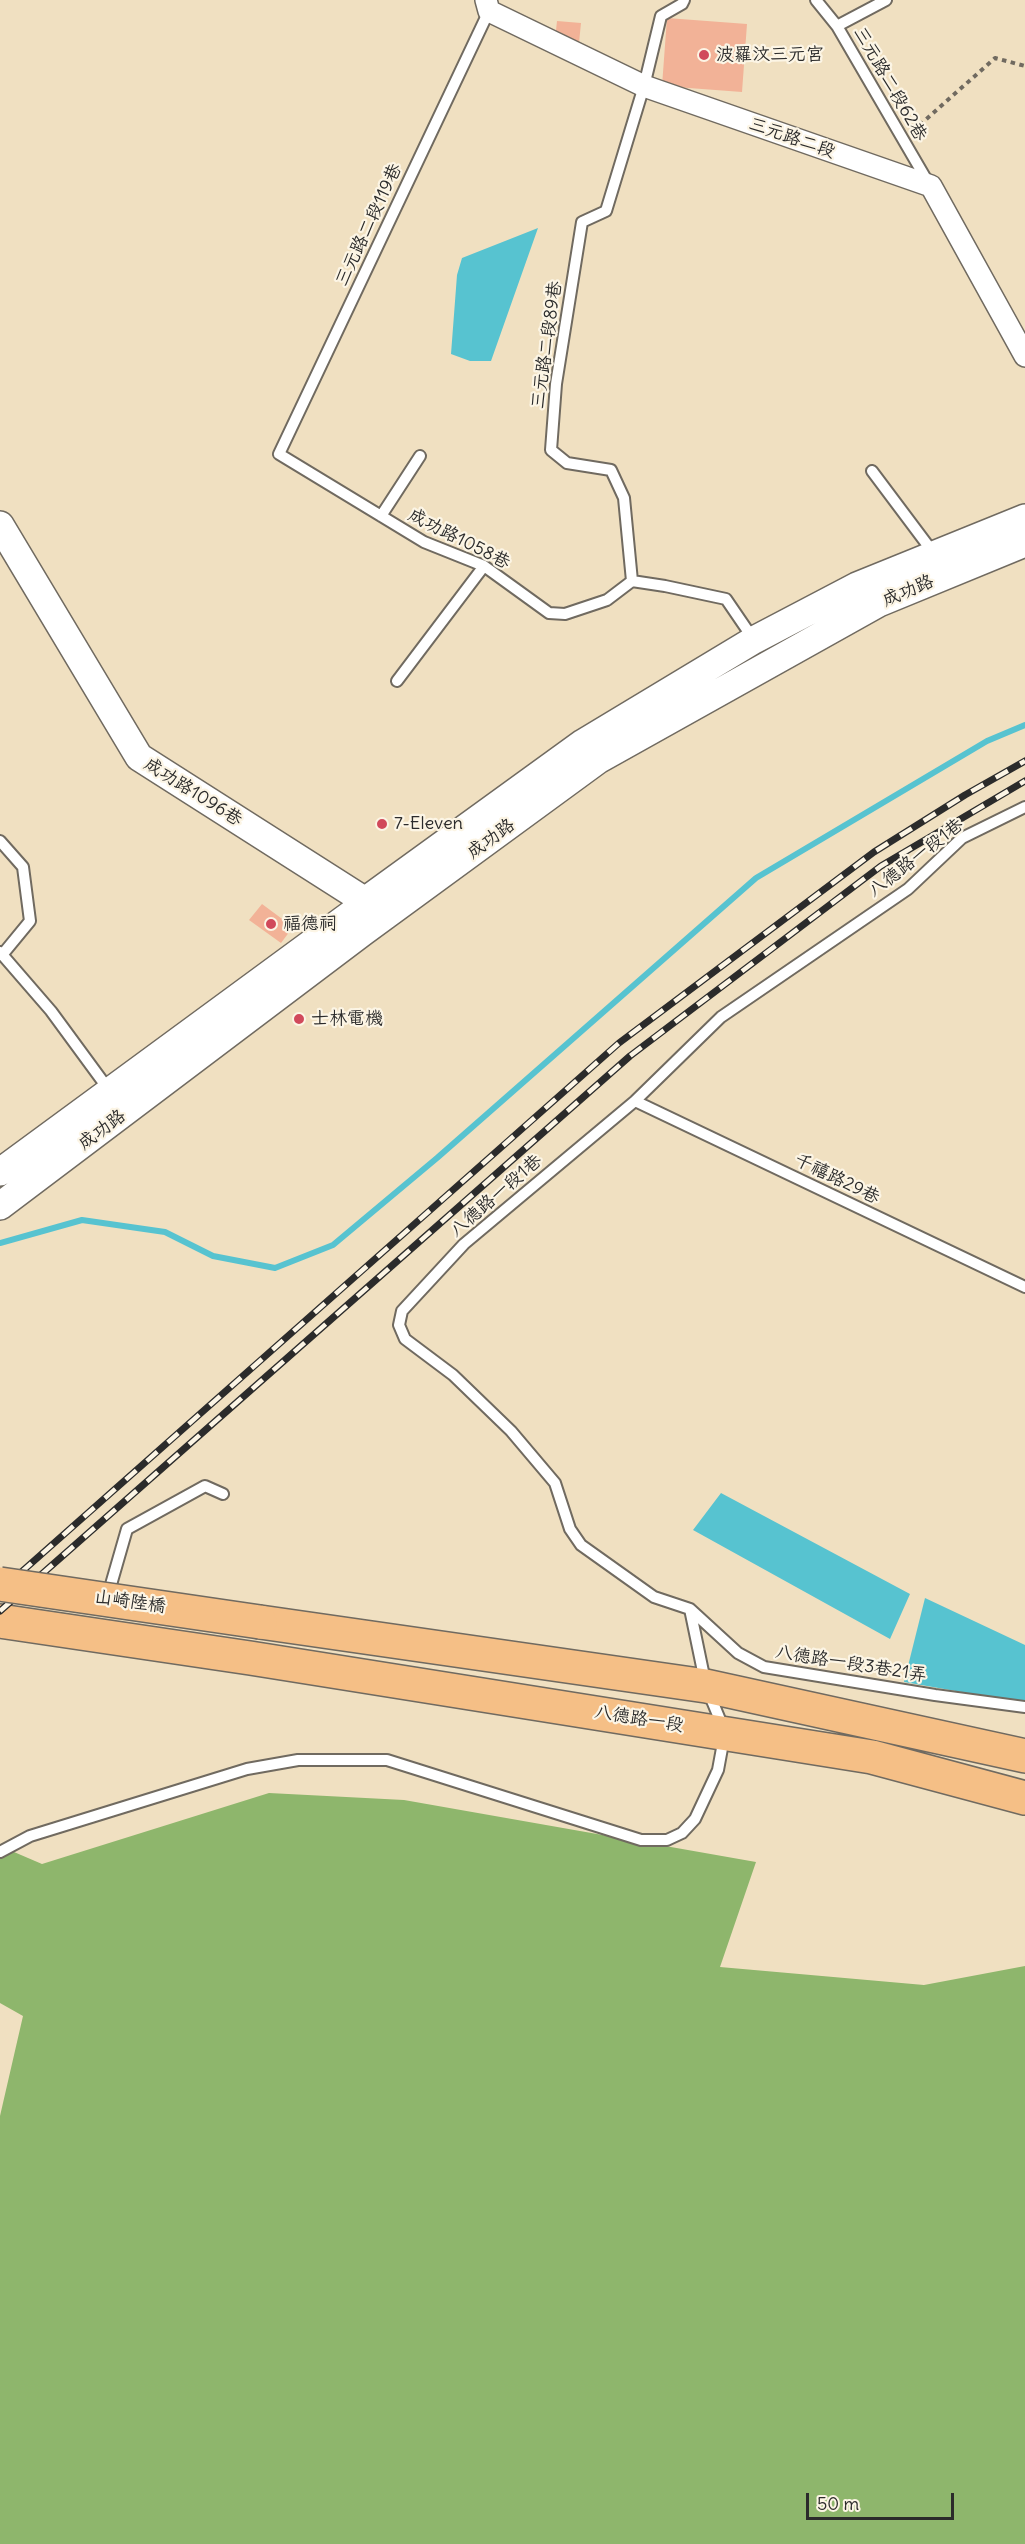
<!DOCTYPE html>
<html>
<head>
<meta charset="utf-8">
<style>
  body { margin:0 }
  #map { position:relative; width:1025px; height:2544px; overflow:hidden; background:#f0e0c1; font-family:Delius,sans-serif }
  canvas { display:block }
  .scale { position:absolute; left:806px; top:2493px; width:148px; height:27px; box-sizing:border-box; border:3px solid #2b2b2b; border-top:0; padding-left:8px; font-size:18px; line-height:21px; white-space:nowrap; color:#2b2b2b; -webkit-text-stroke:4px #fcf5e5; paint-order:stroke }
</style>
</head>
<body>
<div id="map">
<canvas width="1025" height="2544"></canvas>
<div class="scale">50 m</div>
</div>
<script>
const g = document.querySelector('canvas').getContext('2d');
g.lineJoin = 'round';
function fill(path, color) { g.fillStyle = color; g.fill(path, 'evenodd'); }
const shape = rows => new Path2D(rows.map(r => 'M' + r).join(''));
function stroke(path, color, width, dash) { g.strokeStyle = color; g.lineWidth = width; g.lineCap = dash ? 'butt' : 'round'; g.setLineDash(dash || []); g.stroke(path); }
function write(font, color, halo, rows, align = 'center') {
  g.font = font + ' Delius,"LXGW WenKai TC",sans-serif'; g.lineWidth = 4.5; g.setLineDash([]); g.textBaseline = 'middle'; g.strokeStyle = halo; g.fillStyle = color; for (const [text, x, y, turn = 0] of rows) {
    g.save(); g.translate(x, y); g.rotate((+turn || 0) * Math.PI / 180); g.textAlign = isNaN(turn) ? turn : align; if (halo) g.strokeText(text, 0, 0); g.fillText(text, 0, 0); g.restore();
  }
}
fill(shape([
  [269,1793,404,1800,756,1862,720,1967,924,1985,1025,1966,1025,2544,0,2544,0,2116,23,2016,0,2003,0,1846,42,1864]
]), '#8eb66c');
fill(shape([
  [538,228,491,361,470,361,451,354,457,275,462,258],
  [721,1493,910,1594,890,1639,693,1530],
  [925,1598,1025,1645,1025,1703,904,1682]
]), '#57c3d0');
stroke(shape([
  [0,1243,82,1220,165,1232,213,1256,275,1268,333,1245,437,1158,756,878,987,741,1025,725]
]), '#57c3d0', 6);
fill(shape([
  [667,18,747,24,742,92,662,86],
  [557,21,581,23,579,43,555,40],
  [262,904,293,927,281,943,249,920]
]), '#f2b297');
const service = shape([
  [816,0,837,26,929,184],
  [489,11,279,454,424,542,484,566,549,613,565,614,607,600,632,581,665,586,726,599,754,640],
  [837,26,886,0],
  [872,471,935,555],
  [381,516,420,456],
  [632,581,624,498,611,470,567,463,551,450,556,384,582,222,606,211,644,86,661,16,682,4,684,0],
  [397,681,484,566],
  [0,841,23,867,30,921,2,955],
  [0,952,51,1011,109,1090],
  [635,1101,1025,1287],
  [108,1595,127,1529,205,1486,223,1494],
  [690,1609,738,1653,764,1667,935,1695,1025,1707],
  [0,1852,30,1836,247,1769,298,1760,387,1760,641,1840,667,1840,682,1833,695,1819,718,1770,725,1732,706,1686,690,1609,654,1597,581,1545,570,1529,555,1483,511,1431,453,1375,405,1339,399,1325,402,1311,464,1244,635,1101,721,1017,908,889,962,838,1025,807]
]);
const minor = shape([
  [486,0,489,11,644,86,931,186,1025,356]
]);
const tertiary = shape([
  [0,525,139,757,365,901,377,914],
  [0,1172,350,915,365,901,583,743,754,640,857,586,1025,518],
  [0,1206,363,932,598,760,879,603,1025,543]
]);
const primary = shape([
  [0,1621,250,1658,872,1757,1025,1798],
  [260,1622,706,1686,1025,1756]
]);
stroke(service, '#706a60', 14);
stroke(minor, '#706a60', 24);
stroke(tertiary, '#706a60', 30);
stroke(primary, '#706a60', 36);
stroke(shape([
  [913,131,995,58,1025,66]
]), '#706a60', 4, [4.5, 4.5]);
stroke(service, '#fff', 10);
stroke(minor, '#fff', 21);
stroke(tertiary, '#fff', 27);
stroke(primary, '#f5bf86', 33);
const rail = shape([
  [0,1591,619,1043,874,852,965,795,1025,761],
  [0,1611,630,1056,881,866,1025,781]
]);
stroke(rail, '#2b2b2b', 7);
stroke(rail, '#fcf5e5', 4.5, [14]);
const primaryBridge = shape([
  [0,1584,260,1622]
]);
stroke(primaryBridge, '#706a60', 36, []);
stroke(primaryBridge, '#f5bf86', 33);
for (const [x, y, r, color] of [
  [704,55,6,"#d1495b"],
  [382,824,6,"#d1495b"],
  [271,924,6,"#d1495b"],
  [299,1019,6,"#d1495b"]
]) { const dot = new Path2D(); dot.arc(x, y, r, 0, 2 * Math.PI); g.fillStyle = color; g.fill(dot); stroke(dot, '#fcf5e5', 2); }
write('18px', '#2b2b2b', '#fcf5e5', [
  ["波羅汶三元宮",716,55],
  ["7-Eleven",394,824],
  ["福德祠",283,924],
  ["士林電機",311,1019]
], 'left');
write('18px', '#2b2b2b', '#fcf5e5', [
  ["三元路二段62巷",890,84,60],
  ["三元路二段",792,138,19],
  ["三元路二段119巷",369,225,-65],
  ["三元路二段89巷",547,345,-82],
  ["成功路1058巷",459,539,27],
  ["成功路",908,591,-23],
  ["成功路1096巷",193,792,32],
  ["成功路",491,839,-36],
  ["八德路一段1巷",916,858,-38],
  ["成功路",102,1130,-37],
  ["千禧路29巷",837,1179,26],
  ["八德路一段1巷",496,1196,-41],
  ["山崎陸橋",130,1602,8],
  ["八德路一段3巷21弄",851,1664,9],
  ["八德路一段",639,1719,9]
]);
</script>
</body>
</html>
